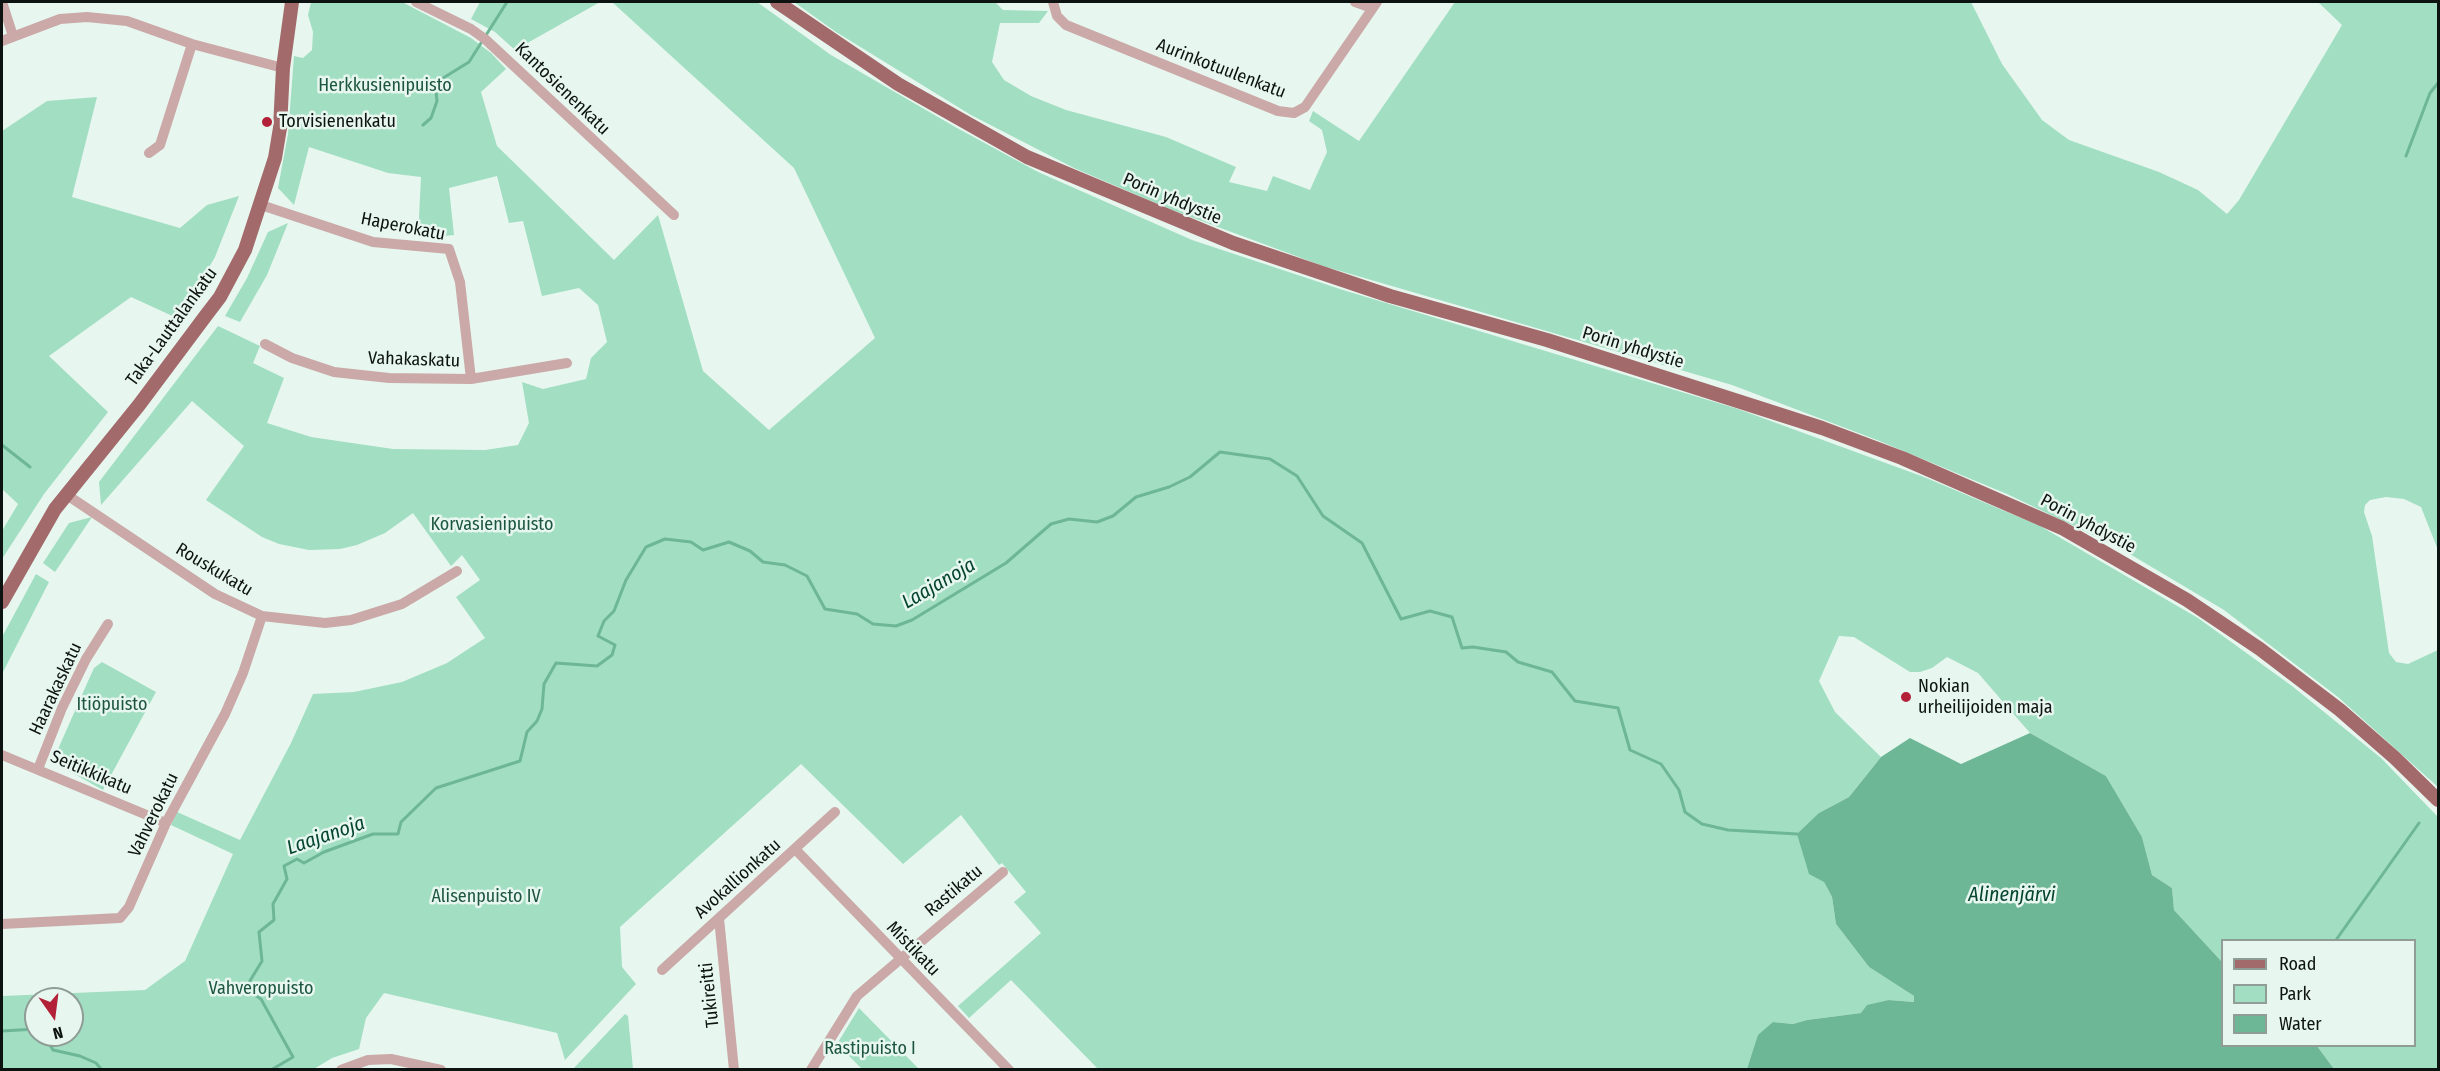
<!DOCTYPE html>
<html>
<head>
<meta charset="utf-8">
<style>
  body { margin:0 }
  #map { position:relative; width:2440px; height:1071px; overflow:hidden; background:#e7f7ef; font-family:"Fira Sans Condensed",sans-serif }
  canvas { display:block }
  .frame { position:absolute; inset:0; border:3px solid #0d1310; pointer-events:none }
  .legend { position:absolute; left:2221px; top:939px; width:195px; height:108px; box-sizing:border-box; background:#e7f7ef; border:2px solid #909c96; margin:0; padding:8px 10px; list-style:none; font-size:18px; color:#0d1310 }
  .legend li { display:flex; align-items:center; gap:12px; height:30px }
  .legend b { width:30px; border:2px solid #909c96 }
  .north { position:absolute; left:24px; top:987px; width:60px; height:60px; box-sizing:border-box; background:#e7f7ef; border:2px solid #909c96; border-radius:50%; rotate:166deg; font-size:16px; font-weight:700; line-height:24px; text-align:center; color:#0d1310 }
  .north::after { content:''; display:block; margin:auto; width:21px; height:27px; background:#b32139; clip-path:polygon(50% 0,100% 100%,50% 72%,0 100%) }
</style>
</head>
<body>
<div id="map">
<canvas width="2440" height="1071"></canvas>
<div class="frame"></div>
<ul class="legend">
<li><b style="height:8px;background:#a36a6b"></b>Road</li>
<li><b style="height:16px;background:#a2dec2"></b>Park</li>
<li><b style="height:16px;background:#6db696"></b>Water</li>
</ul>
<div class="north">N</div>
</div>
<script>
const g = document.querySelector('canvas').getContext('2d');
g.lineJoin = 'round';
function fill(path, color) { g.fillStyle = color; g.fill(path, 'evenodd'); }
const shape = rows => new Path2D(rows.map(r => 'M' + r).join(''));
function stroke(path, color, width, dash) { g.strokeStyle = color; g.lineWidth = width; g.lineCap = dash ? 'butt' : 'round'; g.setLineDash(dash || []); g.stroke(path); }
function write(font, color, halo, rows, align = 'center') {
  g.font = font + ' "Fira Sans Condensed",sans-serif'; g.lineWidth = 5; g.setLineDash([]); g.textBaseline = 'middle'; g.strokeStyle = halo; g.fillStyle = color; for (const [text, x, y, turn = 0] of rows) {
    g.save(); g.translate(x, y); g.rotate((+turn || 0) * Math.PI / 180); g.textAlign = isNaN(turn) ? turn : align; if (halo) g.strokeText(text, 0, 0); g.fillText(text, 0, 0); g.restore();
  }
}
fill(shape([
  [311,2,402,2,471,38,491,53,506,69,481,92,497,146,614,260,658,215,703,371,769,430,875,338,794,168,612,2,757,2,831,55,957,128,1038,172,1192,240,1343,290,1738,409,1924,477,2040,526,2198,618,2292,686,2381,758,2438,817,2438,1069,2334,1069,2317,1046,2414,1046,2414,940,2222,940,2222,962,2174,910,2172,888,2152,875,2142,837,2106,776,2030,733,1978,673,1947,657,1932,668,1920,672,1910,672,1854,637,1839,636,1819,681,1835,712,1881,757,1849,797,1819,813,1824,882,1832,897,1836,924,1869,967,1914,996,1915,1002,1889,1000,1861,1013,1807,1020,1793,1024,1773,1022,1753,1053,1747,1069,1098,1069,1011,980,969,1018,958,1006,1041,933,1014,902,1026,892,1002,863,999,865,961,815,903,864,801,764,620,927,622,967,636,984,565,1060,557,1033,384,993,366,1018,359,1049,332,1058,314,1069,2,1069,2,996,145,990,185,961,233,854,171,825,177,812,240,840,291,743,313,694,354,692,402,682,447,663,485,638,456,597,480,580,462,555,451,566,413,513,385,533,357,545,340,549,309,550,279,544,262,537,206,500,244,446,192,401,101,505,99,482,218,326,260,346,253,363,284,378,267,423,311,437,393,449,485,450,518,445,529,423,522,382,543,389,586,379,591,358,607,342,598,305,579,288,542,296,523,221,509,223,497,176,449,188,454,235,434,237,418,237,421,177,388,173,309,147,294,205,278,188,288,134,294,56,303,58,312,50,313,32,308,15],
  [36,999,72,999,72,1035,36,1035],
  [480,2,600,2,515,50,495,32,471,19],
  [794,2,995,2,1003,10,1048,11,1039,23,1000,23,992,62,1004,80,1031,96,1066,110,1166,137,1236,167,1229,182,1267,191,1273,176,1310,190,1327,152,1322,130,1309,121,1313,111,1359,141,1455,2,1971,2,2002,64,2042,120,2069,140,2159,172,2198,190,2227,214,2239,200,2342,25,2318,2,2438,2,2438,550,2421,507,2404,499,2386,497,2370,500,2365,505,2364,512,2372,536,2389,653,2396,662,2408,664,2438,650,2438,787,2338,697,2224,610,2118,547,2007,494,1877,440,1732,385,1323,266,1172,210,1074,168,971,115,836,32],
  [97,97,72,197,180,228,207,205,239,196,215,257,179,319,131,297,49,356,108,412,44,494,2,559,2,531,18,504,2,489,2,131,47,101],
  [288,223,267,275,240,322,225,316,247,278,268,232],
  [92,517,55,572,43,563,69,523],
  [36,574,49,582,2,674,2,637],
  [102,662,156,692,103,790,60,766,55,756,89,679,94,668],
  [859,1008,914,1064,919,1069,862,1069,837,1044],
  [625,1014,628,1016,633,1069,573,1069]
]), '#a2dec2');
fill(shape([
  [2030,733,2106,776,2142,837,2152,875,2172,888,2174,910,2222,962,2222,1046,2317,1046,2334,1069,1747,1069,1758,1035,1773,1022,1793,1024,1807,1020,1861,1013,1867,1005,1889,1000,1914,1002,1914,996,1869,967,1836,924,1832,897,1824,882,1809,874,1797,834,1819,813,1849,797,1881,757,1910,738,1961,764]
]), '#6db696');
stroke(shape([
  [423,125,431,118,437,101,435,83,469,62,507,2],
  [2406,156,2430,93,2438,83],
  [2,445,30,467],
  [2336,940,2419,823],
  [2,1031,36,1029],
  [44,1035,53,1050,80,1056,96,1063,102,1070],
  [271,1070,293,1057,261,999,245,989,262,961,259,932,274,920,273,904,287,879,284,866,297,859,304,863,324,852,373,834,398,834,401,822,436,788,520,761,527,732,537,721,542,709,544,684,556,663,597,666,612,655,615,645,598,636,604,621,614,611,626,580,646,547,665,539,691,542,703,550,729,542,750,551,763,562,785,565,807,576,825,609,857,614,873,624,896,626,912,620,1006,563,1051,524,1069,519,1097,522,1113,516,1136,497,1169,487,1190,477,1220,452,1270,459,1297,476,1323,516,1362,543,1401,619,1430,611,1452,617,1462,648,1473,647,1506,652,1518,662,1552,672,1575,701,1618,708,1630,750,1661,764,1679,790,1685,812,1702,824,1728,830,1797,834]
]), '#6db696', 3);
stroke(shape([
  [2,2,13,36],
  [416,2,471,29,485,39,674,215],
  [1053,2,1057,16,1066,25,1278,111,1294,113,1305,107,1377,2],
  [1355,2,1372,8],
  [2,41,60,19,87,17,127,21,192,44,283,68],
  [149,153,160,145,192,44],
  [261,205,373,242,449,249,460,282,471,379],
  [265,344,292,358,334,372,389,378,471,379,567,363],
  [67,495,215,594,262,616,325,623,351,620,402,604,457,571],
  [2,755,166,823],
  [38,769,62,708,86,659,108,624],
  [795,849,1009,1070],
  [719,918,734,1070],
  [2,924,120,918,129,907,166,823,225,714,243,673,262,616],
  [662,970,835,812],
  [341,1070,368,1060,391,1059,441,1070],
  [811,1070,857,996,1003,872]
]), '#caa9a8', 10);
stroke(shape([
  [777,2,898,84,1027,157,1233,243,1390,296,1547,340,1822,428,1902,458,2062,528,2187,600,2260,649,2340,710,2395,758,2438,800],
  [2,602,55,509,139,405,207,314,220,297,245,250,275,158,280,128,283,68,292,2]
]), '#a36a6b', 14);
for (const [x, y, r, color] of [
  [267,122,6,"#b32139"],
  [1906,697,6,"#b32139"]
]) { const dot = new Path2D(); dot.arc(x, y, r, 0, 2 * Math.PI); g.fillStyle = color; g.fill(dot); stroke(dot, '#e7f7ef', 2); }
write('18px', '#0d1310', '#e7f7ef', [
  ["Aurinkotuulenkatu",1221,69,21],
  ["Kantosienenkatu",562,89,44],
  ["Porin yhdystie",1172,199,23],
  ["Haperokatu",403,227,11],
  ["Taka-Lauttalankatu",172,327,-54],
  ["Porin yhdystie",1633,348,17],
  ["Vahakaskatu",414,360,2],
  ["Porin yhdystie",2088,524,28],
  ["Rouskukatu",214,570,31],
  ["Haarakaskatu",56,689,-65],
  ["Seitikkikatu",91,773,23],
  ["Vahverokatu",154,815,-64],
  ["Avokallionkatu",738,879,-42],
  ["Rastikatu",954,891,-40],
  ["Mistikatu",913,949,46],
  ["Tukireitti",710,995,-96]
]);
write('18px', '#1d5640', '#e7f7ef', [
  ["Herkkusienipuisto",385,86],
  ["Korvasienipuisto",492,525],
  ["Itiöpuisto",112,705],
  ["Alisenpuisto IV",486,897],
  ["Vahveropuisto",261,989],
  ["Rastipuisto I",870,1049]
]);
write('18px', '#0d1310', '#e7f7ef', [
  ["Torvisienenkatu",279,122],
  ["Nokian",1918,687],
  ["urheilijoiden maja",1918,708]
], 'left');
write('italic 20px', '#054430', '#e7f7ef', [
  ["Laajanoja",939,584,-30],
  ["Laajanoja",326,836,-19],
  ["Alinenjärvi",2012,895]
]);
</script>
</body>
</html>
